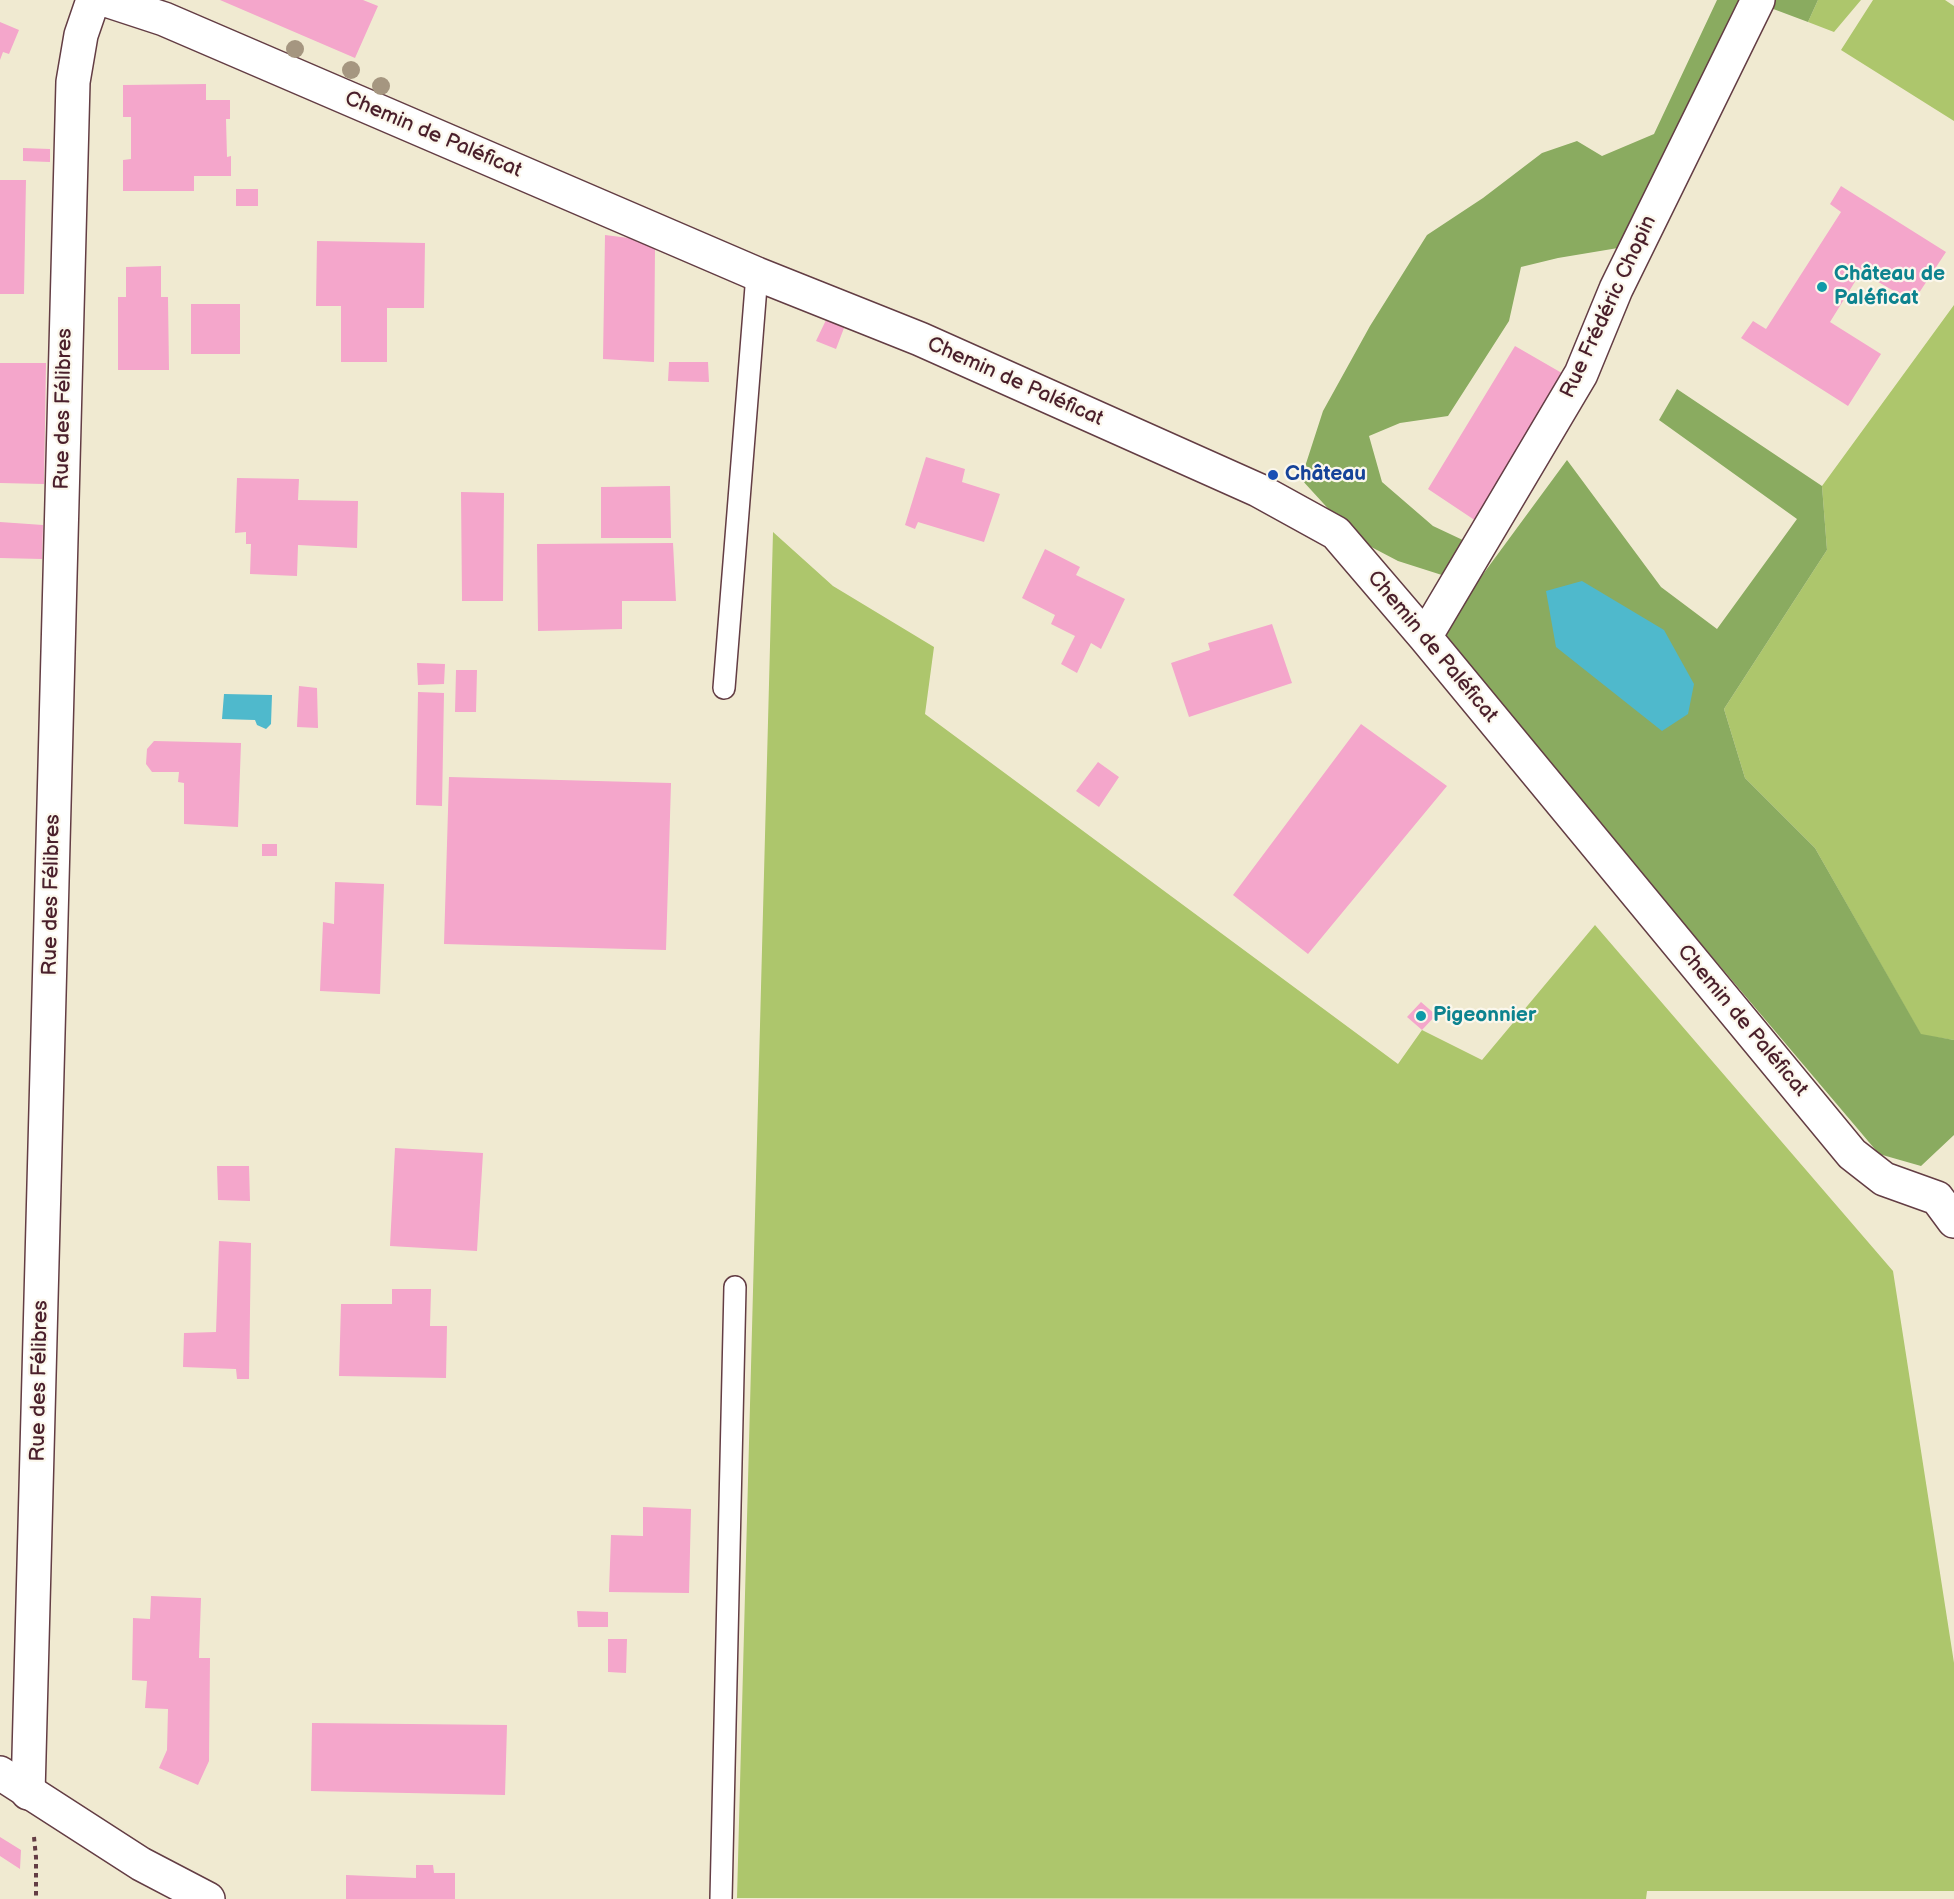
<!DOCTYPE html>
<html>
<head>
<meta charset="utf-8">
<style>
  body { margin:0 }
  canvas { display:block; background:#f0ead1 }
</style>
</head>
<body>
<canvas width="1954" height="1899"></canvas>
<script>
const g = document.querySelector('canvas').getContext('2d');
g.lineJoin = 'round';
function fill(path, color) { g.fillStyle = color; g.fill(path, 'evenodd'); }
const shape = rows => new Path2D(rows.map(r => 'M' + r).join(''));
function stroke(path, color, width, dash) { g.strokeStyle = color; g.lineWidth = width; g.lineCap = dash ? 'butt' : 'round'; g.setLineDash(dash || []); g.stroke(path); }
function write(font, color, halo, rows, align = 'center') {
  g.font = font + ' "Balsamiq Sans",sans-serif'; g.lineWidth = 4.5; g.setLineDash([]); g.textBaseline = 'middle'; g.strokeStyle = halo; g.fillStyle = color; for (const [text, x, y, turn = 0] of rows) {
    g.save(); g.translate(x, y); g.rotate((+turn || 0) * Math.PI / 180); g.textAlign = isNaN(turn) ? turn : align; if (halo) g.strokeText(text, 0, 0); g.fillText(text, 0, 0); g.restore();
  }
}
fill(shape([
  [1818,0,1861,0,1834,32,1808,22],
  [1873,0,1945,0,1954,6,1954,121,1841,50],
  [1954,305,1954,1040,1921,1035,1815,848,1745,778,1724,709,1827,550,1822,486],
  [773,532,833,586,934,647,925,714,1398,1064,1422,1030,1482,1060,1595,925,1893,1271,1954,1663,1954,1891,1647,1891,1646,1899,737,1898]
]), '#adc66c');
fill(shape([
  [1717,0,1740,0,1618,248,1558,258,1521,267,1509,321,1448,416,1400,423,1369,436,1382,482,1433,526,1467,542,1445,576,1398,561,1356,539,1301,479,1323,411,1370,326,1427,235,1483,198,1542,153,1577,141,1602,156,1654,134],
  [1771,0,1818,0,1808,22,1768,7],
  [1677,389,1822,486,1827,550,1724,709,1745,778,1815,848,1921,1034,1954,1040,1954,1135,1921,1166,1879,1154,1439,634,1567,460,1661,587,1717,629,1797,519,1659,420]
]), '#8aab60');
fill(shape([
  [1582,581,1664,630,1694,684,1688,714,1662,731,1556,647,1546,591],
  [224,694,272,695,271,724,266,729,257,725,255,720,222,719]
]), '#4fb9cc');
fill(shape([
  [220,0,363,0,378,6,355,58],
  [0,22,19,30,9,54,3,52,0,60],
  [206,84,206,100,230,100,230,119,226,119,227,157,231,156,231,176,194,176,194,191,123,191,123,160,131,159,131,117,123,117,123,85],
  [23,148,50,149,50,162,23,161],
  [0,180,26,180,24,294,0,294],
  [1841,186,1946,252,1913,302,1861,272,1830,322,1881,354,1848,406,1741,338,1753,321,1766,329,1841,212,1830,204],
  [236,189,258,189,258,206,236,206],
  [605,235,629,238,655,249,654,362,603,359],
  [317,241,425,243,424,308,387,308,387,362,341,362,341,306,316,306],
  [161,266,161,297,168,297,169,370,118,370,118,297,126,297,126,267],
  [191,304,240,304,240,354,191,354],
  [826,320,844,328,836,349,816,341],
  [1515,346,1567,376,1479,523,1428,489],
  [669,362,708,362,709,382,668,381],
  [0,363,46,363,44,484,0,483],
  [926,457,965,469,962,482,1000,494,984,542,918,522,915,529,905,525],
  [237,478,299,479,298,500,358,501,357,548,298,545,297,576,250,574,251,544,246,544,246,532,235,533],
  [670,486,671,538,601,538,601,487],
  [461,492,504,493,503,601,462,601],
  [0,522,43,525,42,559,0,558],
  [673,543,676,601,622,601,622,629,538,631,537,544],
  [1045,549,1080,567,1076,575,1125,599,1101,649,1091,643,1077,673,1061,664,1075,636,1051,624,1055,615,1022,598],
  [1272,624,1292,683,1189,717,1171,663,1210,650,1208,643],
  [417,663,445,664,444,684,418,685],
  [456,670,477,670,476,712,455,712],
  [299,686,317,688,318,728,297,727],
  [418,692,444,693,442,806,416,805],
  [1361,724,1447,786,1308,954,1233,895],
  [154,741,241,743,238,827,184,824,184,783,178,782,179,772,152,772,146,764,147,749],
  [1098,762,1119,777,1099,807,1076,791],
  [449,777,671,783,666,950,444,944],
  [262,844,277,844,277,856,262,856],
  [335,882,384,884,380,994,320,991,323,922,334,924],
  [1421,1002,1436,1015,1422,1030,1407,1017],
  [395,1148,483,1153,477,1251,390,1246],
  [217,1166,249,1166,250,1201,218,1200],
  [219,1241,251,1243,249,1379,237,1379,236,1369,183,1367,184,1333,216,1332],
  [392,1289,431,1289,430,1326,447,1326,446,1378,339,1376,341,1304,392,1304],
  [643,1507,691,1509,689,1593,609,1592,611,1535,643,1536],
  [151,1596,201,1598,199,1658,210,1658,209,1761,198,1785,159,1768,167,1750,168,1709,145,1708,147,1681,132,1680,133,1618,150,1619],
  [577,1611,608,1612,608,1627,578,1627],
  [608,1639,627,1639,626,1673,608,1672],
  [312,1723,507,1725,505,1795,311,1791],
  [0,1837,21,1850,20,1869,0,1856],
  [416,1865,433,1865,434,1873,455,1873,455,1899,346,1899,346,1875,416,1878]
]), '#f4a6cb');
const lane = shape([
  [724,688,757,274],
  [721,1899,735,1287]
]);
const street = shape([
  [106,0,164,19,757,274,920,339,1258,490,1336,533,1425,637,1852,1154,1884,1179,1937,1198],
  [1425,637,1581,374,1616,289,1758,0],
  [1937,1198,1954,1221],
  [28,1793,73,82,81,35,93,0]
]);
const secondary = shape([
  [0,1773,141,1864,208,1899]
]);
stroke(lane, '#633d44', 24);
stroke(street, '#633d44', 36);
stroke(secondary, '#633d44', 36);
stroke(shape([
  [34,1837,36,1857,36,1899]
]), '#633d44', 4, [4.5, 4.5]);
stroke(lane, '#fff', 21);
stroke(street, '#fff', 33);
stroke(secondary, '#fff', 33);
g.fillStyle = '#a59680';
for (const [x, y] of [
  [295,49],
  [351,70],
  [381,86]
]) { g.beginPath(); g.arc(x, y, 9, 0, 2 * Math.PI); g.fill(); }
for (const [x, y, r, color] of [
  [1822,287,6,"#0f9aa8"],
  [1273,475,6,"#1a4fb4"],
  [1421,1016,6,"#0f9aa8"]
]) { const dot = new Path2D(); dot.arc(x, y, r, 0, 2 * Math.PI); g.fillStyle = color; g.fill(dot); stroke(dot, '#fbf7ec', 2); }
write('21px', '#4a1f2b', '#fbf7ec', [
  ["Chemin de Paléficat",433,135,23],
  ["Rue Frédéric Chopin",1609,307,-65],
  ["Chemin de Paléficat",1015,382,24],
  ["Rue des Félibres",64,409,-89],
  ["Chemin de Paléficat",1432,647,50],
  ["Rue des Félibres",52,895,-89],
  ["Chemin de Paléficat",1742,1021,50],
  ["Rue des Félibres",40,1381,-89]
]);
write('bold 21px', '#0d838f', '#fbf7ec', [
  ["Château de",1834,275],
  ["Paléficat",1834,299],
  ["Pigeonnier",1433,1016]
], 'left');
write('bold 21px', '#164399', '#fbf7ec', [
  ["Château",1285,475]
], 'left');
</script>
</body>
</html>
